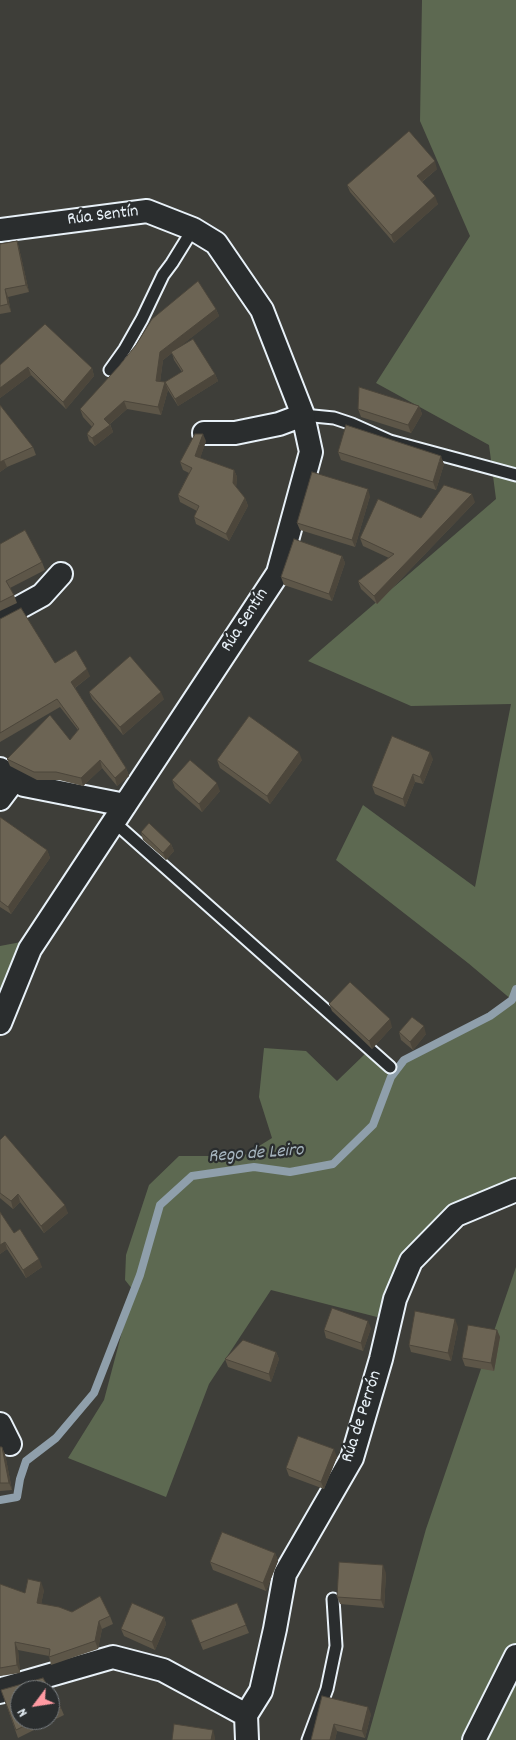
<!DOCTYPE html>
<html>
<head>
<meta charset="utf-8">
<style>
  body { margin:0 }
  #map { position:relative; width:516px; height:1740px; overflow:hidden; background:#3e3e39; font-family:Dekko,sans-serif }
  canvas { display:block }
  .north { position:absolute; left:10px; top:1680px; width:50px; height:50px; box-sizing:border-box; background:#2a2d2e; border:1px solid #767b7f; border-radius:50%; rotate:239deg; font-size:14px; font-weight:700; line-height:20px; text-align:center; color:#e8f1f8 }
  .north::after { content:''; display:block; margin:auto; width:18px; height:22px; background:#ff9aa2; clip-path:polygon(50% 0,100% 100%,50% 72%,0 100%) }
</style>
</head>
<body>
<div id="map">
<canvas width="516" height="1740"></canvas>
<div class="north">N</div>
</div>
<script>
const g = document.querySelector('canvas').getContext('2d');
g.lineJoin = 'round';
function fill(path, color) { g.fillStyle = color; g.fill(path, 'evenodd'); }
const shape = rows => new Path2D(rows.map(r => 'M' + r).join(''));
function stroke(path, color, width, dash) { g.strokeStyle = color; g.lineWidth = width; g.lineCap = dash ? 'butt' : 'round'; g.setLineDash(dash || []); g.stroke(path); }
function write(font, color, halo, rows, align = 'center') {
  g.font = font + ' Dekko,sans-serif'; g.lineWidth = 4.5; g.setLineDash([]); g.textBaseline = 'middle'; g.strokeStyle = halo; g.fillStyle = color; for (const [text, x, y, turn = 0] of rows) {
    g.save(); g.translate(x, y); g.rotate((+turn || 0) * Math.PI / 180); g.textAlign = isNaN(turn) ? turn : align; if (halo) g.strokeText(text, 0, 0); g.fillText(text, 0, 0); g.restore();
  }
}
fill(shape([
  [422,0,516,0,516,1190,508,1192,411,1261,377,1317,271,1290,209,1384,166,1497,68,1458,104,1400,133,1290,125,1280,126,1255,149,1185,179,1156,243,1156,272,1138,259,1097,264,1048,306,1051,337,1081,365,1054,391,1077,404,1060,457,1032,512,1000,468,963,336,860,363,805,475,887,511,704,411,706,308,661,496,499,489,445,376,383,470,236,420,121],
  [37,939,0,1026,0,946],
  [516,1267,516,1740,367,1740,426,1529]
]), '#5d6951');
stroke(shape([
  [0,1500,17,1497,20,1479,26,1461,56,1438,94,1393,140,1275,160,1205,192,1176,254,1167,290,1172,333,1164,373,1125,391,1077,404,1060,490,1016,512,1000,516,989]
]), '#8f9fab', 8);
const lane = shape([
  [110,370,125,349,142,319,163,275,172,263,193,229],
  [303,415,334,418,352,424,390,441,516,475],
  [114,822,390,1067],
  [308,1740,327,1689,336,1646,333,1599]
]);
const street = shape([
  [0,230,147,211,193,229,216,243,262,310,303,415,311,452,278,573,30,949,0,1023],
  [204,433,235,433,279,424,303,415],
  [0,618,42,595,61,574],
  [0,769,24,785,125,805],
  [0,799,15,779],
  [0,1424,10,1444],
  [0,1692,5,1688,113,1657,163,1670,246,1715,247,1740],
  [246,1715,261,1691,275,1629,285,1574,352,1458,381,1359,395,1299,411,1261,456,1215,516,1190],
  [474,1740,516,1656]
]);
stroke(lane, '#e8f1f8', 15);
stroke(street, '#e8f1f8', 26);
stroke(lane, '#2a2d2e', 11);
stroke(street, '#2a2d2e', 22);
fill(shape([
  [437,169,422,182,438,204,394,243,350,192,347,185],
  [17,241,19,248,29,292,8,297,11,312,0,314,0,244],
  [216,309,219,316,175,350,215,374,218,381,178,406,168,390,161,415,127,409,110,424,113,432,95,446,89,441,87,434,92,427,83,417,80,409],
  [172,353,174,360,182,372,165,382,160,382,163,360],
  [0,365,92,368,94,376,66,409,31,375,0,398],
  [0,405,33,447,36,455,7,467,0,472],
  [419,406,422,414,411,433,361,417,358,409],
  [206,441,200,458,234,470,237,477,236,487,245,498,248,506,229,541,196,524,194,517,197,511,180,502,178,495,189,473,183,470,180,462],
  [338,452,444,464,436,490,341,460],
  [370,496,355,547,300,530,297,523],
  [475,502,377,604,361,589,358,581,389,558,363,546,360,538,421,518],
  [0,544,42,562,45,570,10,588,14,595,17,603,0,611],
  [342,556,345,563,332,601,284,585,281,577],
  [0,619,55,663,90,676,75,688,126,768,129,776,117,786,102,768,83,786,59,780,37,780,10,766,7,759,70,740,78,730,60,707,0,742],
  [89,692,164,699,123,735,92,699],
  [433,759,423,784,415,782,405,807,375,794,372,786],
  [217,760,302,760,270,804,220,768],
  [172,780,220,791,202,812,175,788],
  [0,817,47,850,50,858,11,914,0,907],
  [141,832,171,844,174,851,166,860,143,840],
  [329,1004,392,1027,372,1049,332,1011],
  [399,1032,426,1034,413,1050,401,1040],
  [0,1140,68,1213,44,1233,20,1202,13,1209,0,1198],
  [0,1212,14,1233,42,1267,26,1278,7,1249,0,1254],
  [458,1327,451,1361,411,1352,409,1345],
  [371,1328,363,1351,326,1338,324,1330],
  [497,1330,500,1337,494,1371,465,1366,462,1358],
  [276,1352,279,1359,271,1382,228,1367,225,1359],
  [0,1447,5,1454,12,1490,0,1491],
  [337,1457,324,1489,289,1476,286,1468],
  [275,1553,278,1561,266,1591,213,1570,210,1562],
  [386,1573,384,1608,340,1604,337,1597],
  [0,1584,25,1593,44,1590,41,1604,72,1612,110,1616,113,1624,102,1629,98,1649,51,1665,49,1656,18,1650,20,1673,0,1676],
  [237,1603,249,1633,203,1650,191,1620],
  [164,1617,166,1624,155,1650,124,1636,121,1629],
  [1,1690,20,1720,50,1720,50,1690,61,1708,64,1715,18,1738],
  [322,1696,371,1714,365,1738,337,1731,335,1740,311,1740]
]), '#5d5648');
fill(shape([
  [435,161,437,169,420,183,417,176],
  [435,196,438,204,394,243,391,235],
  [17,241,19,248,29,292,26,285],
  [5,289,8,297,11,312,8,304],
  [216,309,219,316,163,360,159,389,156,381,160,352],
  [28,367,31,375,0,398,0,388],
  [92,368,94,376,66,409,63,402],
  [215,374,218,381,178,406,175,399],
  [165,382,168,390,161,415,158,407],
  [124,401,127,409,106,427,104,419],
  [419,406,422,414,411,433,408,425],
  [110,425,113,432,95,446,92,438],
  [203,434,206,441,198,464,195,456],
  [441,456,444,464,436,490,433,482],
  [4,460,7,467,0,472,0,462],
  [234,470,237,477,236,490,233,483],
  [368,489,370,496,355,547,352,540],
  [472,494,475,502,377,604,374,596],
  [245,498,248,506,229,541,226,534],
  [342,556,345,563,332,601,329,594],
  [87,669,90,676,73,689,71,682],
  [161,692,164,699,123,735,120,727],
  [299,752,302,760,270,804,267,796],
  [430,752,433,759,423,784,420,777],
  [100,760,102,768,83,786,81,778],
  [126,768,129,776,117,786,115,778],
  [413,774,415,782,405,807,403,799],
  [217,783,220,791,202,812,199,804],
  [171,844,174,851,166,860,163,853],
  [47,850,50,858,11,914,8,907],
  [390,1019,392,1027,372,1049,369,1041],
  [424,1026,426,1034,413,1050,410,1042],
  [18,1194,20,1202,13,1209,11,1201],
  [65,1205,68,1213,44,1233,41,1226],
  [5,1242,7,1249,0,1254,0,1245],
  [39,1259,42,1267,26,1278,23,1270],
  [455,1319,458,1327,451,1361,448,1353],
  [368,1321,371,1328,363,1351,361,1343],
  [497,1330,500,1337,494,1371,491,1363],
  [276,1352,279,1359,271,1382,269,1374],
  [2,1447,5,1454,12,1490,9,1483],
  [334,1449,337,1457,324,1489,321,1482],
  [275,1553,278,1561,266,1591,263,1583],
  [383,1565,386,1573,384,1608,381,1600],
  [41,1582,44,1590,40,1610,37,1603],
  [164,1617,166,1624,155,1650,152,1642],
  [99,1621,102,1629,98,1649,95,1641],
  [15,1642,18,1650,20,1673,17,1665],
  [368,1707,371,1714,365,1738,362,1731],
  [334,1724,337,1731,335,1740,330,1740],
  [213,1730,215,1737,215,1740,211,1740]
]), '#4c463b');
const building = shape([
  [409,131,435,161,417,176,435,196,391,235,347,185,409,131],
  [17,241,26,285,5,289,8,304,0,306,0,244,17,241],
  [198,281,216,309,160,352,156,381,165,382,158,407,124,401,104,419,110,425,92,438,87,434,94,424,80,409,119,366,136,345,152,319,198,281],
  [45,324,92,368,63,402,28,367,0,388,0,365,45,324],
  [193,339,215,374,175,399,165,382,183,371,171,352,193,339],
  [359,387,419,406,408,425,358,409,359,387],
  [0,405,33,447,4,460,0,462,0,405],
  [346,425,441,456,433,482,338,452,346,425],
  [195,434,203,434,195,456,234,470,233,483,245,498,226,534,194,517,199,506,178,495,192,468,180,462,195,434],
  [312,472,368,489,352,540,297,523,312,472],
  [444,485,472,494,374,596,358,581,394,554,360,538,378,499,421,518,444,485],
  [25,530,42,562,6,581,14,595,0,602,0,544,25,530],
  [294,539,342,556,329,594,281,577,294,539],
  [21,608,55,663,76,650,87,669,71,682,126,768,115,778,100,760,81,778,56,772,34,772,7,759,50,715,70,740,79,729,57,699,0,733,0,619,21,608],
  [130,656,161,692,120,727,89,692,130,656],
  [249,716,299,752,267,796,217,760,249,716],
  [392,736,430,752,420,777,413,774,403,799,372,786,392,736],
  [190,760,217,783,199,804,172,780,190,760],
  [0,817,47,850,8,907,0,901,0,817],
  [149,823,171,844,163,853,141,832,149,823],
  [350,982,390,1019,369,1041,329,1004,350,982],
  [412,1017,424,1026,410,1042,399,1032,412,1017],
  [5,1135,65,1205,41,1226,18,1194,11,1201,0,1193,0,1140,5,1135],
  [0,1212,14,1233,20,1229,39,1259,23,1270,5,1242,0,1245,0,1212],
  [332,1308,368,1321,361,1343,324,1330,332,1308],
  [415,1311,455,1319,448,1353,409,1345,415,1311],
  [468,1325,497,1330,491,1363,462,1358,468,1325],
  [243,1340,276,1352,269,1374,225,1359,243,1340],
  [298,1436,334,1449,321,1482,286,1468,298,1436],
  [0,1447,2,1447,9,1483,0,1483,0,1447],
  [222,1532,275,1553,263,1583,210,1562,222,1532],
  [339,1562,383,1565,381,1600,337,1597,339,1562],
  [28,1579,41,1582,37,1603,59,1607,72,1612,100,1596,110,1616,99,1621,95,1641,49,1657,50,1649,15,1642,17,1665,0,1668,0,1584,25,1593,28,1579],
  [132,1603,164,1617,152,1642,121,1629,132,1603],
  [237,1603,246,1625,200,1643,191,1620,237,1603],
  [43,1678,50,1690,20,1690,20,1720,37,1720,16,1730,1,1690,43,1678],
  [50,1690,61,1708,50,1713,50,1690],
  [322,1696,368,1707,362,1731,334,1724,330,1740,311,1740,322,1696],
  [174,1724,213,1730,211,1740,172,1740,174,1724]
]);
fill(building, '#6c6454');
stroke(building, '#4c463b', 1);
write('18px', '#e8f1f8', '#2a2d2e', [
  ["Rúa Sentín",103,217,-7],
  ["Rúa Sentín",246,621,-57],
  ["Rúa de Perrón",363,1417,-72]
]);
write('italic 19px', '#a5b4be', '#2a2d2e', [
  ["Rego de Leiro",256,1155,-4]
]);
</script>
</body>
</html>
